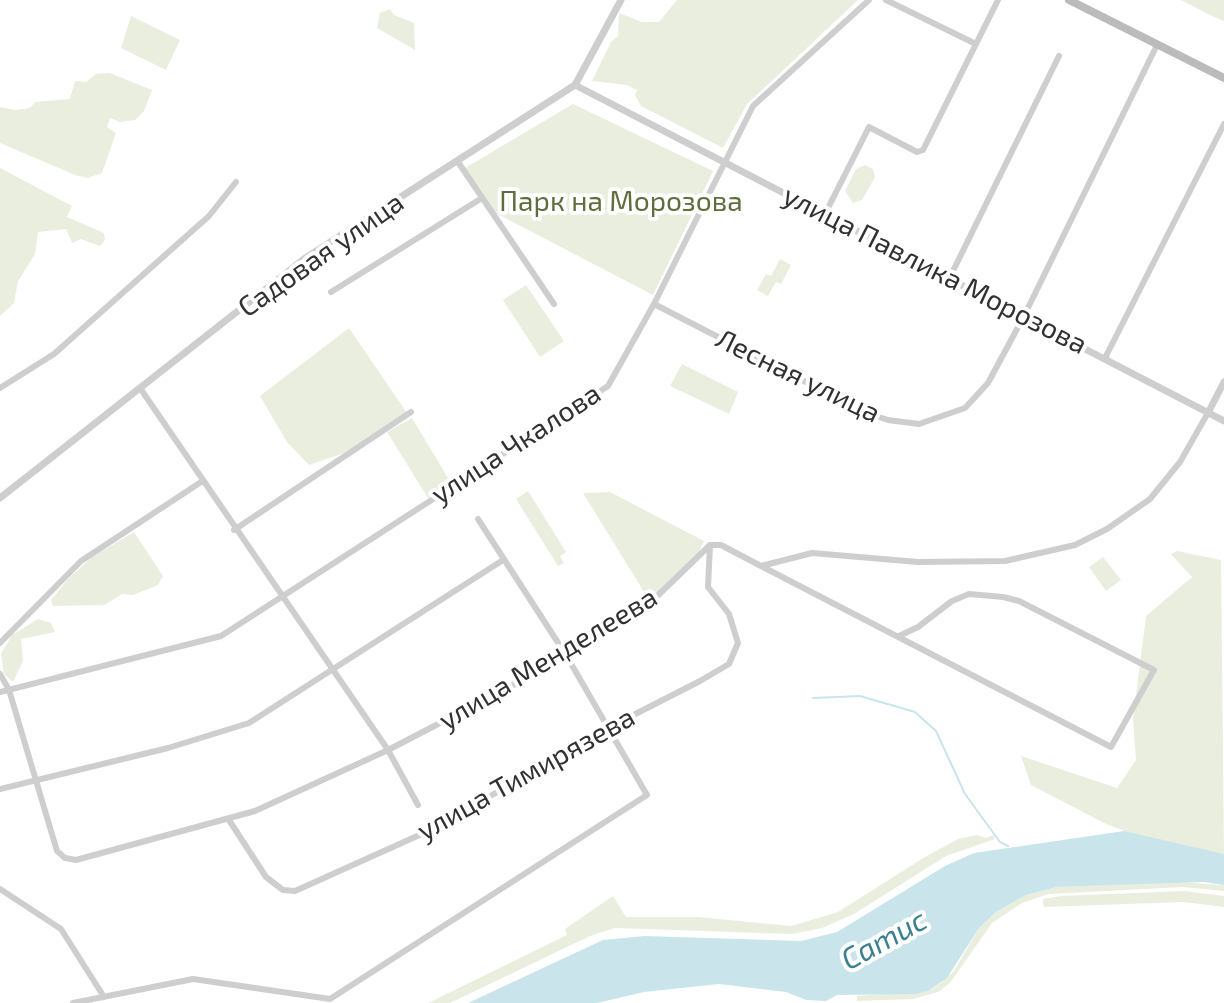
<!DOCTYPE html>
<html>
<head>
<meta charset="utf-8">
<style>
  body { margin:0 }
  canvas { display:block; background:#fff }
</style>
</head>
<body>
<canvas width="1224" height="1003"></canvas>
<script>
const g = document.querySelector('canvas').getContext('2d');
g.lineJoin = 'round';
function fill(path, color) { g.fillStyle = color; g.fill(path, 'evenodd'); }
const shape = rows => new Path2D(rows.map(r => 'M' + r).join(''));
function stroke(path, color, width, dash) { g.strokeStyle = color; g.lineWidth = width; g.lineCap = dash ? 'butt' : 'round'; g.setLineDash(dash || []); g.stroke(path); }
function write(font, color, halo, rows, align = 'center') {
  g.font = font + ' "Exo 2",sans-serif'; g.lineWidth = 8; g.setLineDash([]); g.textBaseline = 'middle'; g.strokeStyle = halo; g.fillStyle = color; for (const [text, x, y, turn = 0] of rows) {
    g.save(); g.translate(x, y); g.rotate((+turn || 0) * Math.PI / 180); g.textAlign = isNaN(turn) ? turn : align; if (halo) g.strokeText(text, 0, 0); g.fillText(text, 0, 0); g.restore();
  }
}
fill(shape([
  [677,0,858,0,747,104,723,148,641,106,635,95,637,90,627,85,592,81,611,42,618,36,619,13,642,22,659,22],
  [1181,0,1224,0,1224,21,1212,16],
  [390,9,394,15,414,23,415,50,377,28,380,13],
  [131,16,180,40,166,70,121,48],
  [110,73,152,90,144,111,135,120,120,122,110,118,107,127,116,133,102,173,88,178,75,175,0,143,0,107,15,110,30,108,35,102,70,99,75,81,86,82,96,74],
  [573,104,713,171,653,295,486,208,465,168],
  [865,165,873,169,875,177,862,200,853,203,845,191,856,169],
  [0,168,72,206,67,217,104,233,105,240,100,246,81,239,72,243,66,229,38,232,35,254,18,281,14,303,0,316],
  [780,259,791,265,781,284,776,282,768,296,757,290,766,274,771,276],
  [526,285,564,341,540,357,503,300],
  [349,328,407,413,344,453,309,465,287,442,260,396],
  [682,364,738,392,729,414,670,386],
  [412,418,451,483,428,498,387,432],
  [528,491,566,552,560,556,564,563,558,566,516,499],
  [610,492,704,541,695,561,649,600,583,493],
  [134,532,163,576,158,585,133,595,122,594,104,605,53,606,51,600,68,579,92,557],
  [1177,551,1221,560,1224,854,1135,835,1106,824,1031,785,1021,756,1117,788,1136,760,1133,719,1146,616,1192,577,1171,554],
  [1103,557,1121,580,1106,591,1089,567],
  [38,619,51,623,55,632,21,639,23,661,13,682,4,674,1,654,12,635],
  [977,835,986,838,994,835,995,839,946,856,854,914,822,928,792,934,615,928,590,936,450,1003,428,1003,567,935,565,929,613,896,626,917,698,917,791,926,838,912,925,857,958,839],
  [1177,882,1224,885,1224,891,1182,887,1048,894,1022,903,992,923,950,983,938,992,913,999,857,1001,857,996,931,990,941,983,954,971,979,928,996,912,1026,895,1057,887],
  [1184,891,1224,896,1224,907,1183,902,1044,907,1043,903,1043,899,1061,896]
]), '#eaeedf');
fill(shape([
  [1124,831,1224,854,1224,885,1204,882,1083,886,1057,887,1026,895,996,912,979,928,947,978,930,990,916,994,837,995,826,1001,806,1000,786,992,719,984,644,992,597,1003,468,1003,603,940,645,936,801,941,837,932,945,866,974,853]
]), '#c9e5eb');
stroke(shape([
  [813,698,860,696,915,712,936,731,965,794,1000,842,1008,846]
]), '#c9e5eb', 2);
stroke(shape([
  [886,0,976,44],
  [458,162,554,304],
  [826,212,869,127,917,152,923,150,998,0],
  [950,277,1059,56],
  [331,292,482,198],
  [654,304,864,412,888,420,919,424,965,408,988,383,1024,316,1157,45],
  [1105,358,1224,124],
  [0,388,54,354,209,216,236,182],
  [140,388,388,750,418,805],
  [234,530,411,412],
  [761,566,1111,747,1154,670,1019,601,1003,597,969,594,952,601,918,627,899,636],
  [0,643,81,561,201,482],
  [0,674,9,690,57,851,65,858,76,860,255,811,388,750,521,681,648,605,710,545,721,545,761,566,812,553,918,562,1005,561,1075,545,1107,529,1150,499,1180,462,1209,411],
  [0,692,221,636,608,386,654,304,753,106,869,0],
  [0,789,168,748,249,723,503,560],
  [229,820,266,877,283,890,295,891,435,828,608,728,700,681,729,664,738,643,729,614,708,587,710,545],
  [0,889,61,929,104,997],
  [73,1003,193,979,330,999,647,795,566,655,478,519]
]), '#cecece', 6);
stroke(shape([
  [575,85,1224,421],
  [1209,411,1224,382],
  [0,498,304,259,575,85,621,0]
]), '#cecece', 7);
stroke(shape([
  [1069,0,1224,78]
]), '#bbb', 8);
write('28px', '#5e6e3d', '#fff', [
  ["Парк на Морозова",621,202]
]);
write('28px', '#313131', '#fff', [
  ["Садовая улица",321,255,-35],
  ["улица Павлика Морозова",935,270,27],
  ["Лесная улица",798,376,26],
  ["улица Чкалова",516,444,-33],
  ["улица Менделеева",548,659,-31],
  ["улица Тимирязева",526,774,-29]
]);
write('italic 30px', '#3b808e', '#fff', [
  ["Сатис",884,940,-29]
]);
</script>
</body>
</html>
